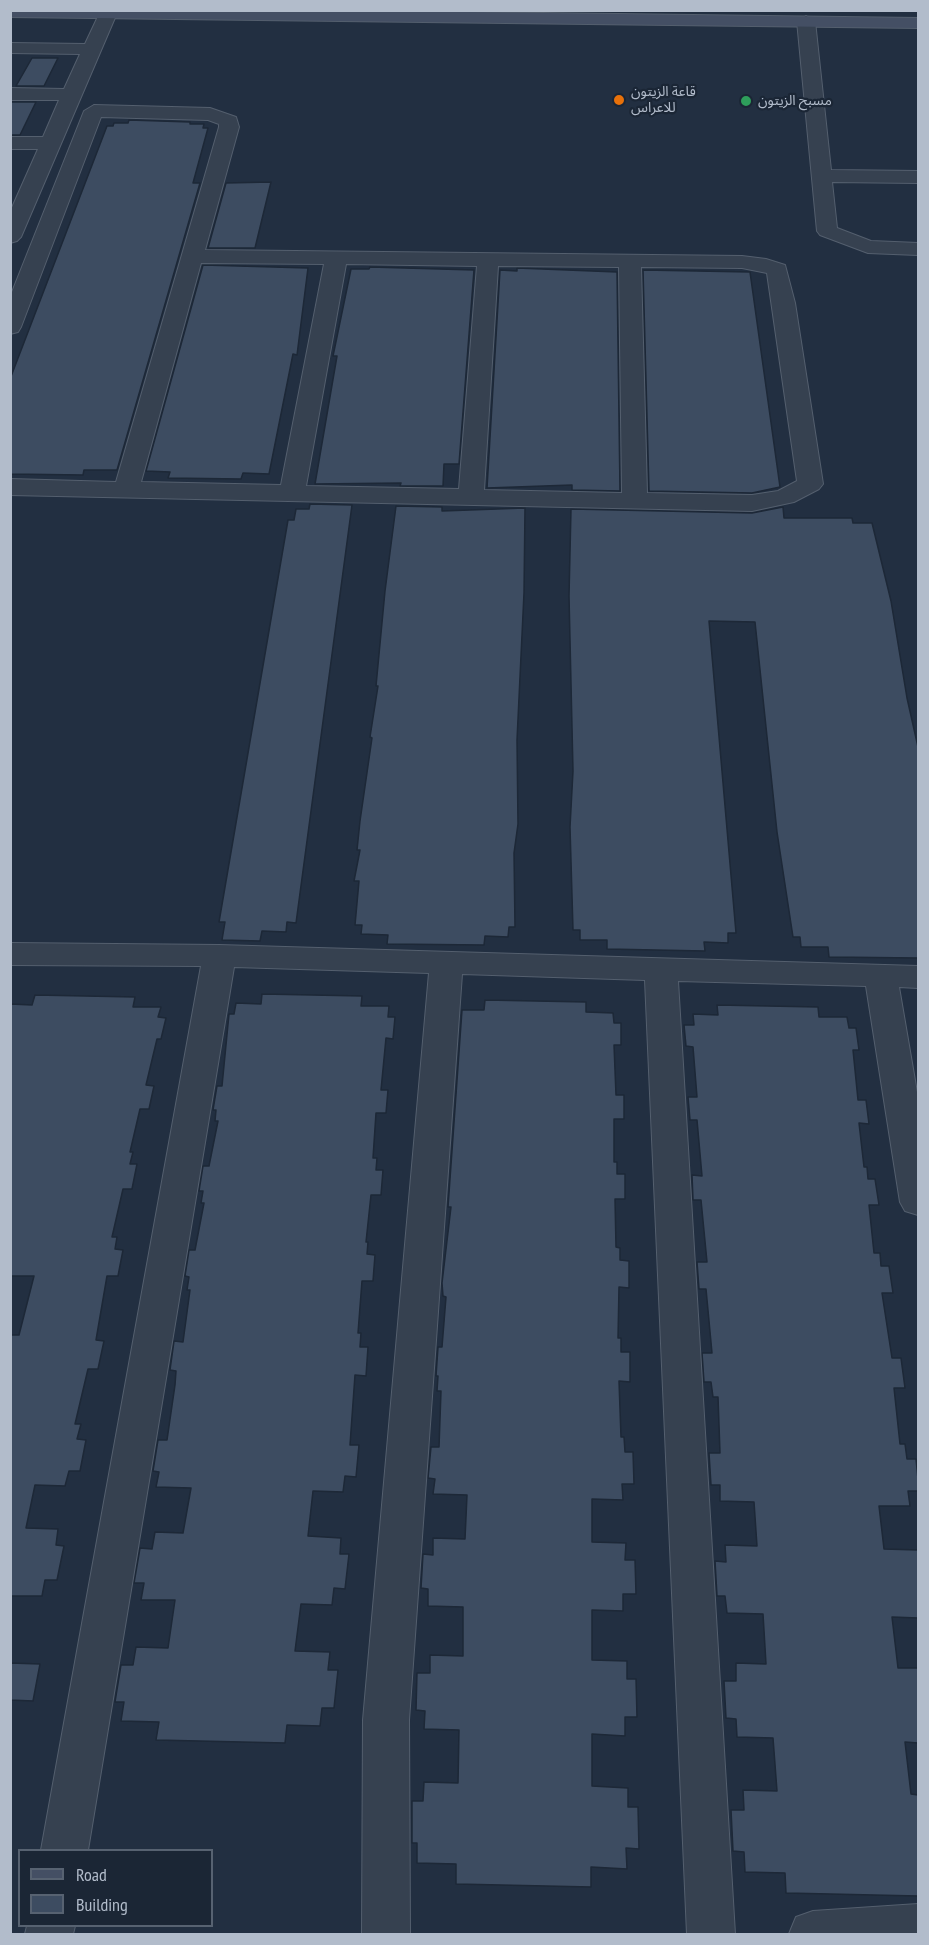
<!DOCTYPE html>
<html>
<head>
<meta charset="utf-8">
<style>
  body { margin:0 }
  #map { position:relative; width:929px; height:1945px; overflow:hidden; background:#222f41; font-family:"PT Sans Narrow",sans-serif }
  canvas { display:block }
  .frame { position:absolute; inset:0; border:12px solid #b2bccb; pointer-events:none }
  .legend { position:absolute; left:18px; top:1849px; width:195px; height:78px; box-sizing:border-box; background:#1b2635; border:2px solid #576271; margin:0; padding:8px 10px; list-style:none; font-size:18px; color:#b2bccb }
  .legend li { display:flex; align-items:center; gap:12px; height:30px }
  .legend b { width:30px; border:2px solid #576271 }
</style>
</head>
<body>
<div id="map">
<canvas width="929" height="1945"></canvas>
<div class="frame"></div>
<ul class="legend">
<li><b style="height:8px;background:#444f64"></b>Road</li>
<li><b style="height:16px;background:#3d4c61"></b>Building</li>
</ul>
</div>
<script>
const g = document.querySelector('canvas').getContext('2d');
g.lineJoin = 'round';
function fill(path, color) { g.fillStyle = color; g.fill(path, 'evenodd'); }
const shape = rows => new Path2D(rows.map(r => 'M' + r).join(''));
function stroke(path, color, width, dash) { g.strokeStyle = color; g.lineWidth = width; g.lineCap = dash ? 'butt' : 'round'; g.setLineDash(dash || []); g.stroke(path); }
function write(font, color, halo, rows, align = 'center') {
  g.font = font + ' "PT Sans Narrow","Noto Sans Arabic",sans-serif'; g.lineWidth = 4.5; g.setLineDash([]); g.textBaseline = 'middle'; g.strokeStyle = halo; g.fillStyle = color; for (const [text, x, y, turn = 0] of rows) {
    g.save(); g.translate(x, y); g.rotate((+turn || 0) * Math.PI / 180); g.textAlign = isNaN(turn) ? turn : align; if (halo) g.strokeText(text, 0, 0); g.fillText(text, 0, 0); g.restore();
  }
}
const building = shape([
  [32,58,58,58,44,86,16,86,32,58],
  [10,102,36,102,20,135,10,135,10,102],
  [129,120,190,122,190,124,204,124,203,128,208,128,193,183,200,183,117,470,84,470,83,475,10,474,10,379,107,126,113,126,114,123,128,123,129,120],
  [271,182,255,248,208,248,226,183,271,182],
  [203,265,308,268,297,355,293,354,269,474,243,473,241,479,168,478,170,472,146,471,203,265],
  [370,267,474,270,459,464,444,464,443,486,400,486,401,483,315,484,337,356,333,356,351,269,369,269,370,267],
  [517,268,617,272,620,491,572,490,572,485,487,488,500,270,517,271,517,268],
  [643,270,750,272,780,487,752,493,649,491,643,270],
  [310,504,352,505,296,923,287,922,286,932,262,931,260,941,222,940,225,922,219,922,288,520,294,520,296,509,309,509,310,504],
  [396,506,442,507,442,511,525,508,524,593,517,740,518,824,514,853,515,927,509,927,508,937,485,936,484,945,387,944,388,935,361,934,362,925,355,925,359,881,354,881,360,850,357,850,360,821,372,738,370,737,378,686,376,686,385,591,396,506],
  [783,507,784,518,852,518,853,523,872,523,891,601,907,698,918,747,918,958,829,957,828,947,801,947,800,937,793,937,777,832,755,622,709,621,736,933,728,933,728,943,704,942,705,951,607,949,607,940,580,940,580,930,573,930,570,827,573,771,569,596,571,509,752,513,783,507],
  [262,994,362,996,361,1006,389,1006,388,1017,395,1017,393,1039,386,1038,381,1090,388,1090,386,1113,376,1113,373,1158,377,1158,376,1170,383,1170,381,1195,371,1195,366,1242,368,1242,367,1254,375,1255,373,1281,362,1281,358,1333,361,1333,360,1347,368,1347,366,1376,355,1375,350,1445,359,1445,356,1477,345,1476,343,1492,313,1491,308,1536,341,1538,340,1554,349,1554,345,1589,334,1588,332,1605,301,1604,295,1651,330,1652,328,1670,338,1670,334,1708,322,1708,320,1726,287,1725,285,1743,156,1740,159,1722,121,1721,124,1702,115,1702,121,1665,133,1665,136,1647,168,1648,175,1600,141,1600,144,1583,134,1583,140,1548,152,1549,155,1532,183,1533,191,1488,156,1487,159,1472,153,1471,158,1440,167,1440,175,1385,176,1371,170,1370,174,1341,183,1342,190,1290,187,1290,189,1277,185,1276,189,1250,195,1250,204,1203,201,1203,203,1191,199,1191,203,1166,209,1166,218,1121,215,1121,216,1110,213,1110,217,1086,222,1086,229,1014,234,1014,236,1003,261,1004,262,994],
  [35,995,135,997,133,1007,161,1007,158,1017,166,1018,161,1039,157,1039,146,1085,154,1086,149,1109,140,1109,130,1152,133,1152,130,1164,137,1164,132,1189,123,1189,112,1237,117,1237,115,1249,123,1250,118,1276,107,1276,96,1340,104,1341,98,1369,88,1369,75,1424,81,1424,77,1439,86,1440,80,1471,69,1471,65,1486,35,1485,26,1528,58,1529,56,1545,64,1546,57,1580,45,1580,42,1596,10,1596,10,1335,19,1335,34,1276,10,1276,10,1004,32,1005,35,995],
  [485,1000,586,1002,586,1012,613,1013,614,1023,621,1023,621,1045,614,1045,616,1095,624,1095,624,1119,614,1119,614,1162,617,1162,617,1174,625,1174,625,1199,615,1199,616,1247,620,1248,620,1260,629,1261,629,1288,619,1287,618,1338,621,1338,621,1352,630,1352,630,1382,619,1381,621,1437,624,1437,625,1452,633,1452,634,1484,622,1484,623,1500,592,1499,592,1542,626,1543,625,1560,635,1560,636,1594,623,1594,623,1611,592,1610,592,1660,627,1661,627,1679,636,1679,637,1717,625,1717,625,1736,592,1734,592,1786,628,1788,628,1807,638,1807,639,1849,626,1848,627,1869,591,1867,591,1887,456,1884,456,1864,417,1863,417,1843,412,1843,412,1801,423,1801,424,1782,458,1783,459,1730,424,1729,425,1711,416,1710,417,1673,430,1673,430,1655,463,1656,463,1607,428,1606,428,1589,421,1588,423,1554,433,1555,433,1538,465,1539,467,1495,433,1494,435,1479,428,1478,431,1447,439,1447,441,1391,437,1391,438,1376,436,1376,438,1347,442,1347,446,1297,443,1296,442,1283,451,1207,448,1207,462,1010,484,1010,485,1000],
  [717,1005,818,1007,819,1017,847,1017,849,1028,856,1028,859,1050,853,1050,858,1100,866,1100,869,1124,859,1123,864,1167,867,1167,868,1179,875,1179,879,1205,869,1205,874,1253,880,1253,881,1266,889,1266,893,1293,882,1293,892,1358,901,1358,905,1388,894,1388,900,1444,905,1444,907,1459,916,1459,918,1479,918,1491,908,1491,910,1506,879,1506,884,1549,918,1550,918,1618,892,1617,898,1668,918,1668,918,1743,905,1742,911,1794,918,1795,918,1896,786,1893,785,1873,745,1872,744,1852,733,1851,731,1810,744,1810,743,1790,777,1791,773,1738,737,1737,736,1719,726,1718,724,1681,736,1681,736,1663,766,1664,763,1614,727,1613,725,1596,717,1596,715,1561,726,1562,725,1545,757,1546,754,1502,720,1501,720,1485,711,1485,709,1453,720,1453,718,1397,713,1397,711,1382,704,1382,702,1353,712,1353,706,1289,699,1289,697,1262,707,1262,701,1200,693,1200,692,1175,702,1176,697,1120,690,1120,688,1097,697,1097,693,1047,686,1046,684,1025,694,1025,693,1014,718,1015,717,1005],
  [10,1663,40,1664,33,1701,10,1700,10,1663]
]);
fill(building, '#3d4c61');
stroke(building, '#1d2837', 1.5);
const minor = shape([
  [101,10,115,10,117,13,21,237,17,241,10,243,10,212,38,149,10,149,10,137,43,137,59,100,10,100,10,88,64,89,80,54,10,53,10,43,85,44,101,10],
  [806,16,815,21,831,170,918,171,918,183,832,182,837,228,871,241,918,243,918,255,868,253,820,235,817,231,797,21,806,16],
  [94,105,210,108,236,117,239,127,205,250,742,256,766,259,785,265,795,303,823,484,819,489,794,502,752,511,10,495,10,479,116,482,219,127,219,124,208,120,101,117,21,327,18,332,10,334,10,297,84,111,94,105],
  [201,263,324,264,281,485,141,482,201,263],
  [346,264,477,266,459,489,306,486,346,264],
  [498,266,619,267,622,493,484,490,498,266],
  [641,267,742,268,767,273,797,481,778,491,752,495,647,493,641,267],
  [10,943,219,945,918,966,918,988,899,987,918,1098,918,1215,905,1211,900,1202,866,986,678,981,735,1934,687,1934,645,980,462,974,409,1720,410,1934,362,1934,363,1720,429,973,234,967,88,1850,41,1850,201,966,10,965,10,943],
  [918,1904,918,1934,789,1934,796,1917,813,1911,918,1904],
  [27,1926,75,1926,73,1934,25,1934,27,1926]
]);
const secondary = shape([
  [10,10,319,10,918,18,918,28,10,17,10,10]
]);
stroke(minor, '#545f6e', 2);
stroke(secondary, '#545f6e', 2);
fill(minor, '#364150');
fill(secondary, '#444f64');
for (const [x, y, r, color] of [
  [619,100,6,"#e8710a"],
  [746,101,6,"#2e9e5b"]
]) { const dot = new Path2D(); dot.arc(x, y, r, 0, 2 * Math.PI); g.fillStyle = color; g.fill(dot); stroke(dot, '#1b2635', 2); }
write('14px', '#b2bccb', '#1b2635', [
  ["قاعة الزيتون",631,92],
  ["للاعراس",631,108],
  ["مسبح الزيتون",758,101]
], 'left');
</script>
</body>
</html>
